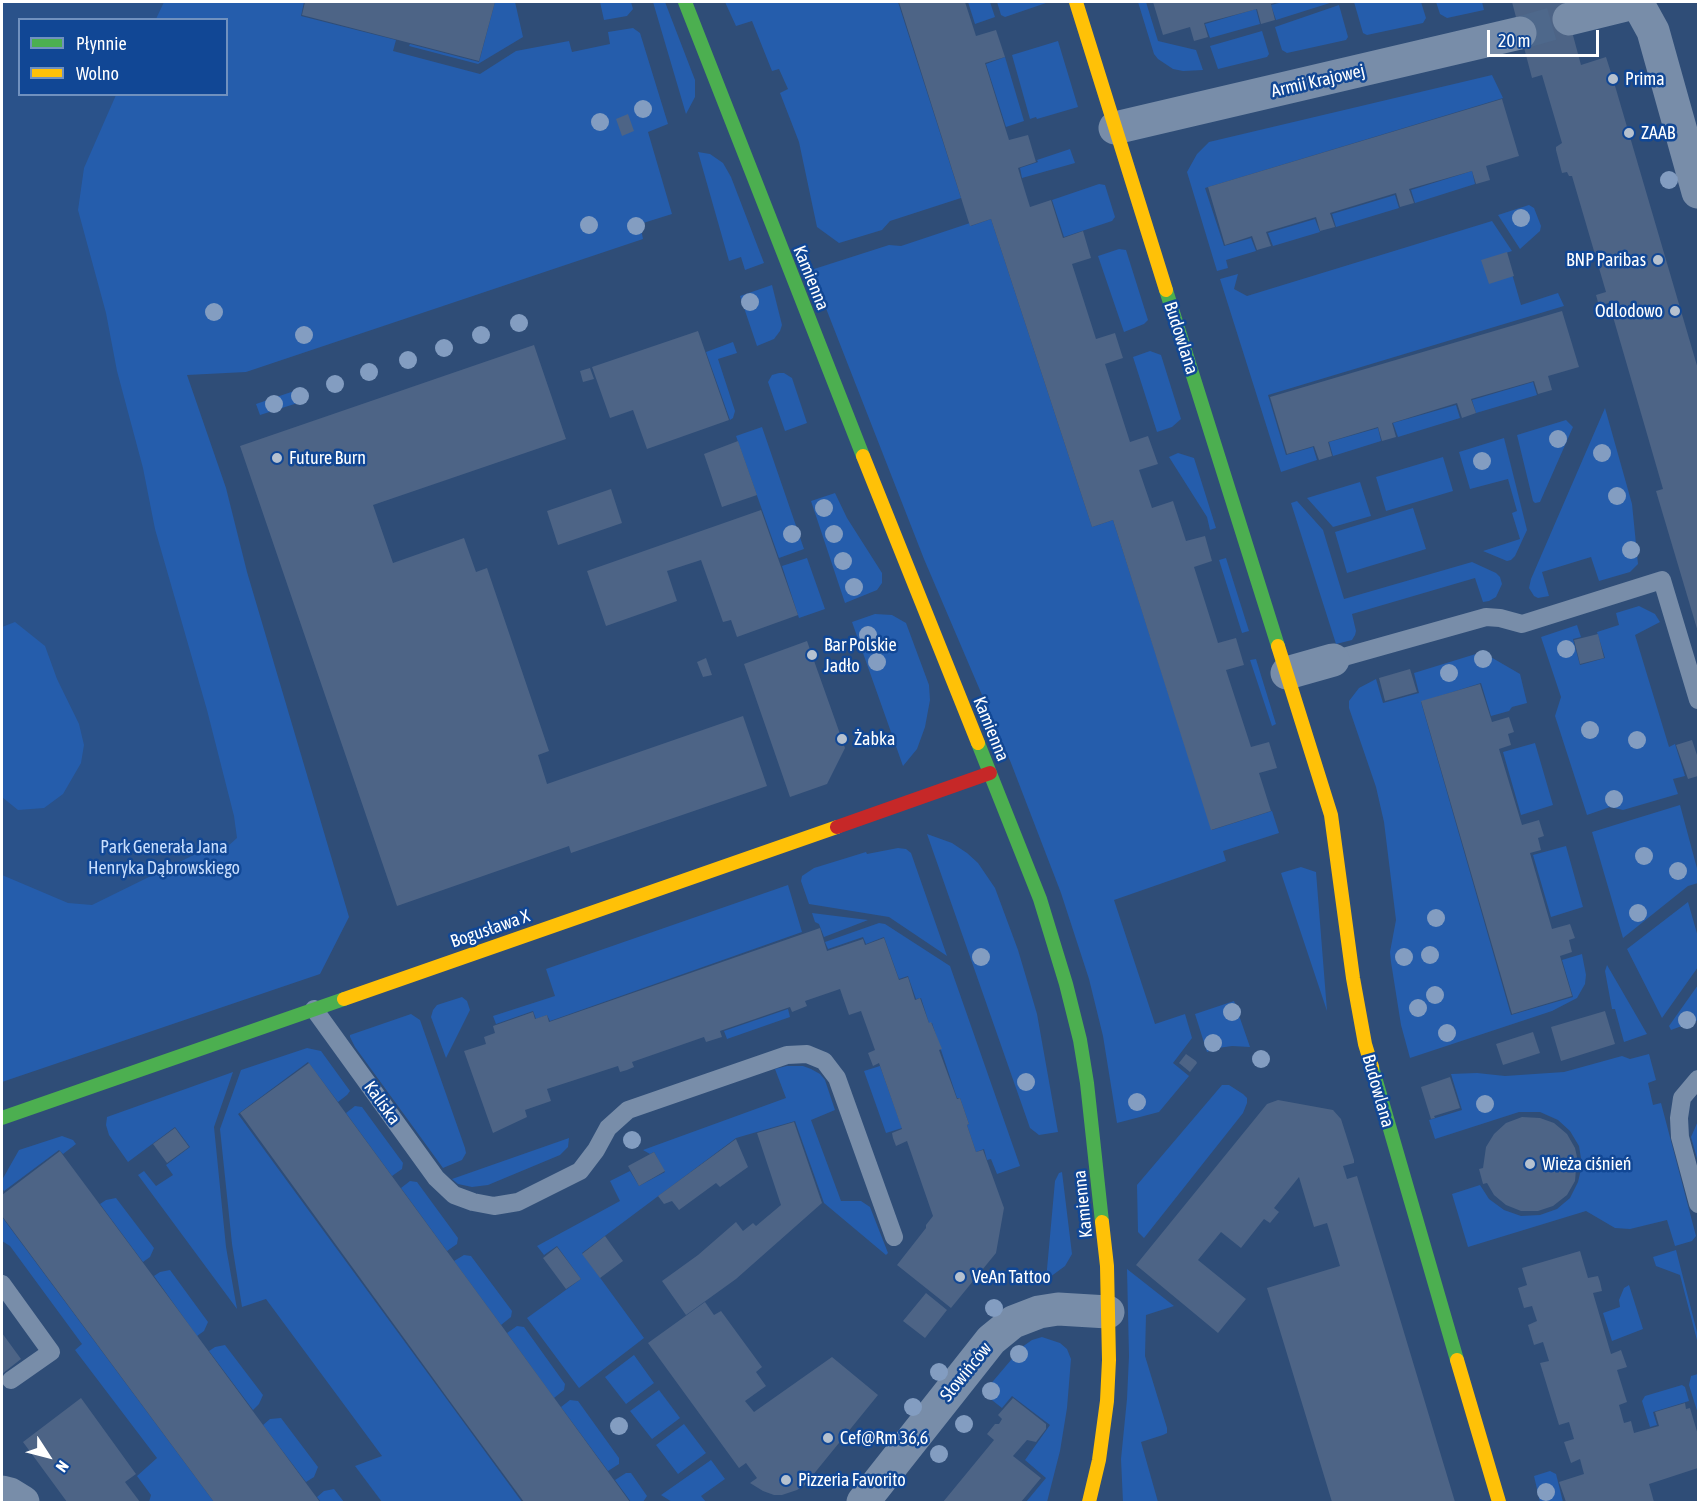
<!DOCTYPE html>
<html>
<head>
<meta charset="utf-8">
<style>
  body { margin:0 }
  #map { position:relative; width:1700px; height:1504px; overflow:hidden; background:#2f4d77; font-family:"Asap Condensed",sans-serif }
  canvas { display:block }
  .frame { position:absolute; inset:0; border:3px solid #fff; pointer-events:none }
  .legend { position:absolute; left:18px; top:18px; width:210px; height:78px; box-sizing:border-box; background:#114795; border:2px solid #7091bf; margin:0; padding:8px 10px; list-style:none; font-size:18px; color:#fff }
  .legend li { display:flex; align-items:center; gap:12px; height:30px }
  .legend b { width:30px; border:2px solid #7091bf }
  .north { position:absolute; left:18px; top:1426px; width:60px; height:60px; -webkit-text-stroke:4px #114795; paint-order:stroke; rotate:126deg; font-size:16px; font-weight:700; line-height:24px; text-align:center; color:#fff }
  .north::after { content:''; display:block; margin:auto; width:21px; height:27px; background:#fff; clip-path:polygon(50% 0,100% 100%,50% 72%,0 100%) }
  .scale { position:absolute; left:1487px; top:30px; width:112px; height:27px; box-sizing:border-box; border:3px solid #fff; border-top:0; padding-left:8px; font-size:18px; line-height:21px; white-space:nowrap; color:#fff; -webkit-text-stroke:4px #114795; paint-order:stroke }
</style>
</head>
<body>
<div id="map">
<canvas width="1700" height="1504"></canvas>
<div class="frame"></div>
<ul class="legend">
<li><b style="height:8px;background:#4caf50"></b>Płynnie</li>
<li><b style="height:8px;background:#ffc107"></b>Wolno</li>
</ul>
<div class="north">N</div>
<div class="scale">20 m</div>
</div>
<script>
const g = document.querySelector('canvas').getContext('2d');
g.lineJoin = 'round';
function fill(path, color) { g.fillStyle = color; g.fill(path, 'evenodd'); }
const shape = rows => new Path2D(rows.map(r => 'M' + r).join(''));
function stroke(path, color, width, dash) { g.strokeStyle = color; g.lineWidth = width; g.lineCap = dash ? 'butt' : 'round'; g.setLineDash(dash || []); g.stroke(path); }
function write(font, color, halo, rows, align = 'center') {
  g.font = font + ' "Asap Condensed",sans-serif'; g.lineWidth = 5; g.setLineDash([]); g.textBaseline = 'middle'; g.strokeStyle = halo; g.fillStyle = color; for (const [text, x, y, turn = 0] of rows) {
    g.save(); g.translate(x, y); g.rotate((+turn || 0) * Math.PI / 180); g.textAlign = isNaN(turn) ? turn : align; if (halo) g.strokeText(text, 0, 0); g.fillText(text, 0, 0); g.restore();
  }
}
fill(shape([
  [2,2,304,2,301,16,396,40,393,51,480,74,516,51,569,41,572,52,610,44,608,32,633,28,640,33,668,124,648,132,672,214,640,224,643,239,246,372,187,375,226,488,247,572,349,917,320,974,2,1082],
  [20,20,226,20,226,94,20,94],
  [495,2,515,2,523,37,478,64,409,46,410,44,479,62],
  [600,2,631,2,633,9,627,16,604,20],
  [653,2,665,2,695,80,695,97,686,114],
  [725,2,898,2,961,198,890,221,882,230,839,243,817,227,799,142,780,93,788,89,779,69,772,71,752,21,736,26],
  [968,2,990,2,995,17,975,24],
  [997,2,1045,2,1046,3,1005,17,1001,15],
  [1138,2,1146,2,1158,41,1196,50,1203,70,1183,71,1173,69,1158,59,1154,54],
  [1283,2,1333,2,1276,20,1271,5],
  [1354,2,1421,2,1426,18,1423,23,1367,35,1363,33],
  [1436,2,1482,2,1484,10,1447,18,1440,14],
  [1339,5,1348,37,1346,40,1287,53,1282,50,1275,27],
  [1256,9,1260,24,1210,38,1205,24],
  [1262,31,1269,54,1267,57,1218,69,1210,46],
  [1058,41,1078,107,1037,119,1036,117,1030,119,1012,55],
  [1005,57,1024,121,1006,127,986,64],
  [1492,75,1503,98,1205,188,1224,246,1251,238,1256,251,1226,260,1228,268,1217,271,1187,172,1197,154,1209,142],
  [1070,149,1075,163,1022,178,1020,168,1038,162,1037,160],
  [698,152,710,154,723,163,731,177,764,263,745,270,741,257,729,261],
  [1472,171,1475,184,1415,203,1411,190],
  [1099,184,1105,185,1115,217,1112,221,1064,237,1052,200],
  [1395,195,1399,208,1336,227,1332,214],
  [1529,205,1534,208,1541,226,1540,231,1520,249,1498,215],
  [991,219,1092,527,1113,520,1212,830,1272,811,1279,833,1223,851,1226,861,1114,900,1155,1024,1185,1014,1192,1038,1173,1063,1189,1076,1159,1112,1117,1123,1103,1036,1089,979,1061,893,1011,763,924,559,811,270,889,245,901,246,970,223,971,226],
  [1315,219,1320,232,1273,246,1268,233],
  [1492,221,1512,251,1506,253,1521,305,1558,293,1564,306,1268,395,1286,455,1313,447,1317,460,1281,472,1220,279,1238,274,1234,289,1247,296],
  [1119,249,1126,250,1148,320,1144,324,1124,332,1098,256],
  [772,285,782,325,780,331,774,339,757,346,740,296],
  [733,342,737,353,718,359,735,411,733,418,730,420,706,352],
  [1150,351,1161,355,1181,419,1172,427,1157,432,1133,357],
  [779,373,784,373,792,378,807,423,785,431,768,382,772,375],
  [1533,382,1537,395,1476,413,1472,400],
  [303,388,307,400,260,415,256,404],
  [1456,405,1460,418,1398,437,1393,423],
  [1605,408,1632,504,1638,564,1630,572,1599,581,1591,557,1542,572,1549,596,1538,598,1534,596,1529,588,1531,579],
  [1566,420,1573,427,1540,502,1535,503,1533,501,1517,435],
  [762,427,804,549,779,558,736,436],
  [1378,428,1381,441,1333,456,1329,442],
  [1504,438,1527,530,1515,556,1511,560,1507,561,1483,551,1520,539,1512,513,1517,511,1508,479,1470,489,1459,452],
  [1178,453,1194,458,1216,528,1210,530,1207,517,1169,457],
  [1443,457,1453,491,1386,511,1376,477],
  [1360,482,1371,516,1333,527,1307,498],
  [835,493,847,518,882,573,882,583,877,590,845,603,811,501],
  [1297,501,1323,530,1344,599,1472,562,1496,573,1500,577,1502,584,1496,597,1489,601,1483,602,1475,578,1352,614,1356,631,1355,635,1352,640,1336,644,1291,503],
  [1413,508,1426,549,1347,573,1335,532],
  [807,558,825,609,799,618,782,566],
  [1226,558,1249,631,1242,633,1219,560],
  [1639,606,1655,614,1660,622,1635,635,1669,747,1675,744,1685,776,1673,779,1678,794,1623,810,1610,807,1587,815,1555,716,1561,697,1541,637,1577,625,1581,637,1573,639,1580,665,1605,658,1597,632,1619,625,1616,613],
  [875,614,892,615,906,623,929,685,930,700,925,727,917,749,903,766,852,622],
  [1479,653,1489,656,1520,674,1527,703,1512,707,1509,711,1491,716,1481,683,1421,702,1511,1015,1573,997,1562,960,1582,954,1586,975,1585,984,1577,998,1552,1011,1410,1058,1401,1025,1391,962,1390,952,1396,920,1384,822,1376,787,1349,708,1349,701,1359,688,1376,679,1383,703,1419,693,1414,673],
  [1256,659,1276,724,1272,726,1250,660],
  [1535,743,1553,805,1521,815,1503,752],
  [1680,805,1698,872,1698,883,1688,886,1623,938,1592,832],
  [927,834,952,843,967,853,978,863,995,888,1018,950,1037,1014,1058,1132,1039,1135,1030,1128],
  [1566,846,1583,907,1551,917,1533,855],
  [898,848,906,849,911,853,947,956,889,917,809,904,801,881,802,876,814,868,866,852,867,854],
  [1301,867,1316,872,1327,1011,1281,873],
  [788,885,802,932,550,1021,547,1015,536,1019,533,1011,496,1024,493,1016,555,996,546,969],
  [1688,902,1698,937,1698,967,1662,1018,1627,949],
  [812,913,868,920,824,937,819,924,815,922],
  [879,923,885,924,950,966,1020,1166,997,1174,991,1159,987,1160,984,1149,976,1152,967,1125,969,1124,960,1098,957,1098,932,1023,929,1023,921,998,916,999,908,976,899,979,884,937,866,944,863,937,828,949,825,942],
  [1607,965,1647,1034,1624,1042,1615,1009,1612,1009,1605,971],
  [1698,985,1698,1020,1671,1030,1669,1026],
  [462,997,467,1001,470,1010,446,1058,431,1017,433,1010,437,1005],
  [1234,1001,1250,1047,1232,1046,1218,1048,1207,1052,1195,1014],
  [788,1009,790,1017,727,1039,724,1031],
  [411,1014,420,1020,465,1148,466,1153,462,1160,443,1168,355,1047,350,1037,350,1035],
  [307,1048,321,1051,350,1091,347,1095,338,1102,308,1062,238,1114,522,1502,382,1502,355,1466,382,1456,266,1299,242,1307,232,1244,220,1129,241,1070],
  [1649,1054,1656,1080,1648,1083,1653,1105,1661,1103,1696,1236,1692,1241,1675,1246,1667,1220,1630,1229,1615,1228,1586,1211,1468,1247,1452,1194,1480,1185,1489,1199,1504,1210,1521,1216,1540,1215,1557,1209,1570,1198,1578,1182,1582,1165,1579,1146,1570,1131,1558,1120,1540,1112,1519,1112,1435,1139,1429,1120,1462,1110,1451,1074,1477,1073,1505,1076,1564,1072,1622,1056,1630,1059],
  [787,1066,803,1066,811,1069,820,1074,825,1080,835,1110,811,1120,841,1201,861,1201,870,1207,888,1253,886,1255,824,1203,795,1121,736,1138,582,1253,644,1338,579,1388,527,1318,581,1279,557,1246,544,1255,537,1246,620,1201,610,1181,630,1171,639,1186,665,1172,654,1152,650,1154,643,1150,786,1098,775,1069],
  [880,1066,902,1128,886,1133,864,1071],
  [233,1072,214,1127,226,1247,237,1309,138,1175,144,1171,156,1186,173,1175,166,1165,190,1147,175,1127,128,1162,109,1135,106,1125,107,1117],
  [1222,1085,1229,1085,1243,1094,1247,1098,1247,1103,1243,1113,1144,1238,1138,1232,1137,1185],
  [355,1106,362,1107,403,1163,402,1169,392,1176,346,1113],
  [1698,1121,1698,1162,1691,1137],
  [62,1136,73,1140,76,1144,63,1154,59,1150,4,1191,2,1188,2,1180,19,1150],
  [569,1138,568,1147,560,1155,488,1185,472,1187,458,1184,452,1179],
  [1062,1172,1072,1254,1065,1266,1046,1280,1055,1181,1059,1173],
  [410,1181,417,1182,458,1238,457,1244,447,1251,401,1188],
  [116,1198,154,1248,150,1257,143,1262,100,1204,106,1200],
  [2,1217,214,1502,149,1502,151,1495,137,1476,157,1458,75,1350,82,1344,10,1246,2,1241],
  [1676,1250,1698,1336,1698,1344,1680,1275,1656,1266,1653,1257],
  [464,1255,471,1256,512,1311,511,1317,501,1325,454,1261],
  [1127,1269,1174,1306,1146,1315,1145,1356,1167,1428,1167,1433,1163,1435,1141,1442,1158,1502,1123,1502,1121,1459,1127,1399,1129,1356],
  [170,1270,208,1322,204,1331,197,1336,154,1276,160,1272],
  [1629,1285,1643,1329,1612,1341,1603,1313,1620,1307,1619,1300,1624,1288],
  [517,1326,524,1327,565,1384,564,1390,554,1398,507,1333],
  [1042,1337,1060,1343,1067,1349,1071,1359,1067,1408,1060,1451,1047,1502,1026,1502,1046,1478,1025,1460,1050,1425,1012,1396,1002,1408,983,1393,1022,1347,1032,1340],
  [225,1345,263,1395,259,1404,253,1410,209,1351,215,1347],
  [634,1355,654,1383,626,1404,605,1377],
  [1698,1374,1698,1414,1689,1385,1691,1376],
  [1682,1385,1685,1387,1689,1401,1653,1412,1657,1425,1650,1427,1642,1401,1645,1396],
  [659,1390,680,1418,652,1439,630,1411],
  [570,1400,578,1401,619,1458,619,1464,608,1471,561,1407],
  [281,1418,318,1467,314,1477,306,1482,263,1425,270,1419],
  [684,1424,706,1453,678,1474,656,1445],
  [711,1460,725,1479,701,1496,706,1502,672,1502,661,1495],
  [1550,1471,1556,1474,1563,1502,1540,1502,1534,1476],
  [626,1473,631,1473,647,1496,643,1502,631,1502,615,1480],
  [334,1489,344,1502,321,1502,317,1497,324,1491]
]), '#255dac');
fill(shape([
  [2,2,164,2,156,19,20,20,20,94,116,95,84,168,78,210,106,313,117,371,143,468,155,529,207,710,234,816,237,838,227,847,212,846,92,905,68,903,2,875,2,797,18,810,44,808,63,794,81,763,84,745,79,724,57,679,45,646,15,622,2,627]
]), '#2a528a');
fill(shape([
  [305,2,495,2,479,61,302,15],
  [899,2,965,2,976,36,996,30,1005,57,985,63,1009,140,1028,135,1036,162,1018,168,1025,191,1030,207,1051,200,1063,238,1083,231,1091,258,1072,264,1096,339,1115,333,1121,352,1123,358,1105,364,1130,442,1148,436,1158,464,1139,470,1152,508,1173,501,1186,541,1205,536,1212,561,1194,567,1218,643,1236,638,1244,665,1226,670,1251,747,1269,742,1277,768,1259,773,1271,811,1211,830,1113,520,1092,527,991,219,970,226],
  [1153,2,1278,2,1271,4,1275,20,1261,24,1257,9,1204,23,1208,37,1194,41,1190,27,1163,35],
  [1512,2,1564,2,1581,65,1606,57,1613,79,1698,369,1698,632,1656,491,1663,489,1609,303,1599,306,1596,295,1606,292,1572,176,1569,176,1567,172,1562,173,1556,150,1556,147,1562,143,1542,75,1532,78],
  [1502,99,1519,156,1486,166,1490,180,1476,184,1472,171,1409,189,1414,203,1400,207,1396,193,1330,213,1335,227,1320,231,1316,217,1266,232,1271,246,1257,250,1252,236,1225,245,1208,187],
  [628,114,634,131,622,136,616,119],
  [1507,252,1514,276,1489,284,1481,260],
  [1562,311,1579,367,1548,376,1552,390,1538,394,1534,381,1471,399,1476,413,1462,418,1457,403,1392,423,1396,437,1382,441,1378,427,1328,442,1332,456,1319,460,1314,446,1287,454,1270,397],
  [698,331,729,420,647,449,633,410,610,418,592,367],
  [534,345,566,439,373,505,393,563,464,538,476,572,487,568,549,751,538,755,547,784,743,716,767,786,571,853,569,846,397,906,240,446],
  [590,368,594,379,583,382,580,371],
  [738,441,757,495,722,507,704,454],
  [611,489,622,523,558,545,547,511],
  [761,510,798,615,737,637,731,620,723,622,701,560,667,571,677,601,606,626,587,571],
  [1598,634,1604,658,1580,664,1574,640],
  [807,641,845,748,827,784,790,797,744,664],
  [706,658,712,675,703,677,697,662],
  [1410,669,1417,692,1385,701,1379,678],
  [1480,684,1492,722,1509,717,1514,732,1508,734,1511,745,1499,749,1522,825,1539,820,1544,836,1538,838,1541,850,1530,853,1552,929,1570,924,1575,938,1569,940,1572,952,1560,956,1572,996,1512,1014,1421,701],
  [1692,740,1698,758,1698,776,1688,779,1676,745],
  [820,928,827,951,863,939,865,945,884,938,899,980,908,977,915,1000,920,998,929,1023,931,1022,942,1049,939,1050,957,1099,960,1098,969,1124,967,1125,976,1152,983,1150,1004,1208,996,1253,951,1308,897,1265,926,1228,926,1225,933,1216,907,1141,896,1146,893,1138,892,1133,902,1129,879,1063,873,1066,868,1053,875,1050,861,1011,849,1015,840,989,805,1001,807,1006,792,1012,790,1007,720,1031,722,1037,706,1042,704,1037,632,1062,634,1067,627,1070,620,1072,618,1066,547,1089,551,1101,525,1110,527,1117,493,1133,464,1051,486,1044,484,1037,495,1033,493,1026,533,1012,535,1019,547,1015,549,1022],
  [1605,1011,1615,1044,1561,1061,1551,1027],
  [1533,1032,1540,1053,1503,1065,1496,1044],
  [1186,1054,1196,1061,1197,1063,1190,1072,1179,1063],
  [309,1063,504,1329,630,1502,524,1502,457,1411,240,1113],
  [1450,1077,1460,1108,1434,1116,1435,1118,1431,1119,1421,1087],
  [1278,1100,1333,1110,1341,1119,1354,1160,1354,1163,1343,1166,1347,1179,1357,1176,1455,1502,1332,1502,1267,1288,1340,1266,1327,1223,1314,1227,1299,1177,1274,1208,1279,1212,1270,1223,1264,1219,1241,1248,1221,1232,1198,1260,1246,1299,1218,1333,1136,1265,1267,1104],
  [1522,1117,1540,1118,1554,1123,1567,1134,1575,1148,1577,1157,1575,1181,1567,1195,1553,1206,1538,1211,1521,1211,1506,1205,1494,1195,1487,1183,1483,1184,1479,1169,1483,1168,1486,1147,1494,1134,1506,1123],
  [794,1122,822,1203,736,1279,686,1315,662,1281,698,1255,736,1222,743,1231,753,1223,756,1226,781,1205,757,1133],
  [175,1128,189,1147,167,1163,153,1144],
  [736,1139,748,1167,720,1187,716,1183,679,1210,672,1201,664,1204,658,1196],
  [60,1151,170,1299,320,1502,214,1502,2,1216,2,1195],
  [654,1152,665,1171,639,1186,628,1166],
  [605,1236,623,1261,600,1278,582,1254],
  [557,1247,581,1279,566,1289,543,1258],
  [1580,1251,1588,1278,1598,1276,1600,1282,1602,1291,1593,1293,1611,1354,1621,1350,1627,1367,1617,1370,1627,1402,1619,1405,1624,1423,1631,1421,1634,1433,1659,1426,1655,1412,1685,1403,1686,1409,1690,1408,1698,1435,1698,1468,1649,1484,1654,1502,1566,1502,1559,1482,1584,1474,1580,1459,1571,1463,1564,1442,1574,1439,1569,1422,1559,1425,1540,1363,1549,1361,1543,1342,1534,1345,1528,1325,1537,1321,1532,1306,1524,1308,1518,1288,1527,1285,1522,1268],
  [926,1293,947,1310,925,1338,903,1321],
  [705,1302,714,1315,721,1311,762,1367,756,1372,766,1386,745,1401,754,1412,832,1357,878,1395,804,1486,797,1490,782,1495,774,1495,763,1491,750,1483,757,1478,746,1463,739,1468,648,1343],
  [2,1333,21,1359,2,1374],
  [81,1398,136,1474,125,1482,140,1502,67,1502,23,1442],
  [1013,1398,1046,1424,1046,1429,1036,1442,1027,1440,1013,1456,1041,1478,1021,1502,943,1502,994,1440,987,1434,995,1424,999,1424,1002,1419,998,1415]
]), '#4d6486');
stroke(shape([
  [1520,33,1569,19]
]), '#4e688b', 33, [33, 16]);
stroke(shape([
  [1333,660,1486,617,1500,618,1522,624,1662,580,1698,700],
  [314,1009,436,1178,454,1195,473,1202,494,1206,518,1202,580,1171,596,1150,608,1128,628,1110,787,1055,807,1054,824,1061,837,1078,894,1237],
  [1698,1079,1682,1098,1679,1118,1680,1137,1698,1204],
  [2,1284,51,1352,11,1380]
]), '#788da9', 18);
stroke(shape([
  [1637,2,1653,31,1698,192],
  [1569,19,1638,2],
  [1115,128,1520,33],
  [1287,673,1333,660],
  [2,1492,10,1494,23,1502],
  [863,1502,991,1340,1013,1322,1039,1312,1058,1309,1108,1312]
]), '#788da9', 33);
stroke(shape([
  [685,2,863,456],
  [1166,290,1278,646],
  [978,743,1040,899,1066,984,1080,1040,1087,1083,1102,1222],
  [1372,1067,1457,1360],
  [2,1118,344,999]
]), '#4caf50', 14);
stroke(shape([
  [1076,2,1166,290],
  [863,456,978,743],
  [1278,646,1331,815,1353,978,1365,1044,1372,1067],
  [344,999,837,827],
  [1457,1360,1499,1502],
  [1089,1502,1099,1460,1107,1401,1109,1360,1107,1266,1102,1222]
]), '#ffc107', 14);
stroke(shape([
  [837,827,990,773]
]), '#c62828', 14);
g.fillStyle = '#839dc1';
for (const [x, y] of [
  [643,109],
  [600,122],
  [1669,180],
  [1521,218],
  [589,225],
  [636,226],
  [750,302],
  [214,312],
  [519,323],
  [304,335],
  [481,335],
  [444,348],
  [408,360],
  [369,372],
  [335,384],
  [300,396],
  [274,404],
  [1558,439],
  [1602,453],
  [1482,461],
  [1617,496],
  [824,508],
  [792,534],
  [834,534],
  [1631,550],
  [843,561],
  [854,587],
  [868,635],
  [1566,649],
  [1483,659],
  [877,662],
  [1449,673],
  [1590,730],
  [1637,740],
  [1614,799],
  [1644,856],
  [1678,871],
  [1638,913],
  [1436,918],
  [1430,955],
  [981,957],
  [1404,957],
  [1435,995],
  [1418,1008],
  [1232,1012],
  [1687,1020],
  [1447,1033],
  [1213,1043],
  [1261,1059],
  [1026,1082],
  [1137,1102],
  [1485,1104],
  [632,1140],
  [994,1308],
  [1019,1354],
  [939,1372],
  [991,1391],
  [913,1407],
  [964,1424],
  [619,1426],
  [939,1454],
  [1546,1492]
]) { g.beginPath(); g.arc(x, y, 9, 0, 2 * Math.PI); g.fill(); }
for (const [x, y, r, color] of [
  [1613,79,6,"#b6c1cf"],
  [1629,133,6,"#b6c1cf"],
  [1658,260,6,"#b6c1cf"],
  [1675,311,6,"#b6c1cf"],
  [277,458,6,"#b6c1cf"],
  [812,655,6,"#b6c1cf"],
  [842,739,6,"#b6c1cf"],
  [1530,1164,6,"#b6c1cf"],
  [960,1277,6,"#b6c1cf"],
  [828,1438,6,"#b6c1cf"],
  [786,1480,6,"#b6c1cf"]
]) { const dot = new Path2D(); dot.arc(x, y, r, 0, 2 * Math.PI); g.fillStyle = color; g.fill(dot); stroke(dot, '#114795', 2); }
write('18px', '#fff', '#114795', [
  ["Prima",1625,79],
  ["ZAAB",1641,133],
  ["BNP Paribas",1646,260,"right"],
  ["Odlodowo",1663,311,"right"],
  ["Future Burn",289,458],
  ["Bar Polskie",824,645],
  ["Jadło",824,666],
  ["Żabka",854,739],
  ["Wieża ciśnień",1542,1164],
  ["VeAn Tattoo",972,1277],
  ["Cef@Rm 36,6",840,1438],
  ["Pizzeria Favorito",798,1480]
], 'left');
write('18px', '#fff', '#114795', [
  ["Armii Krajowej",1318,81,-13],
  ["Kamienna",811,278,68],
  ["Budowlana",1181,338,72],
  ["Kamienna",991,729,68],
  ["Bogusława X",490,929,-19],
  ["Budowlana",1378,1091,74],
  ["Kaliska",382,1103,54],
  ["Kamienna",1083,1204,-96],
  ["Słowińców",966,1372,-51]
]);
write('18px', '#c8defd', '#114795', [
  ["Park Generała Jana",164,847],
  ["Henryka Dąbrowskiego",164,868]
]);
</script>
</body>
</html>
